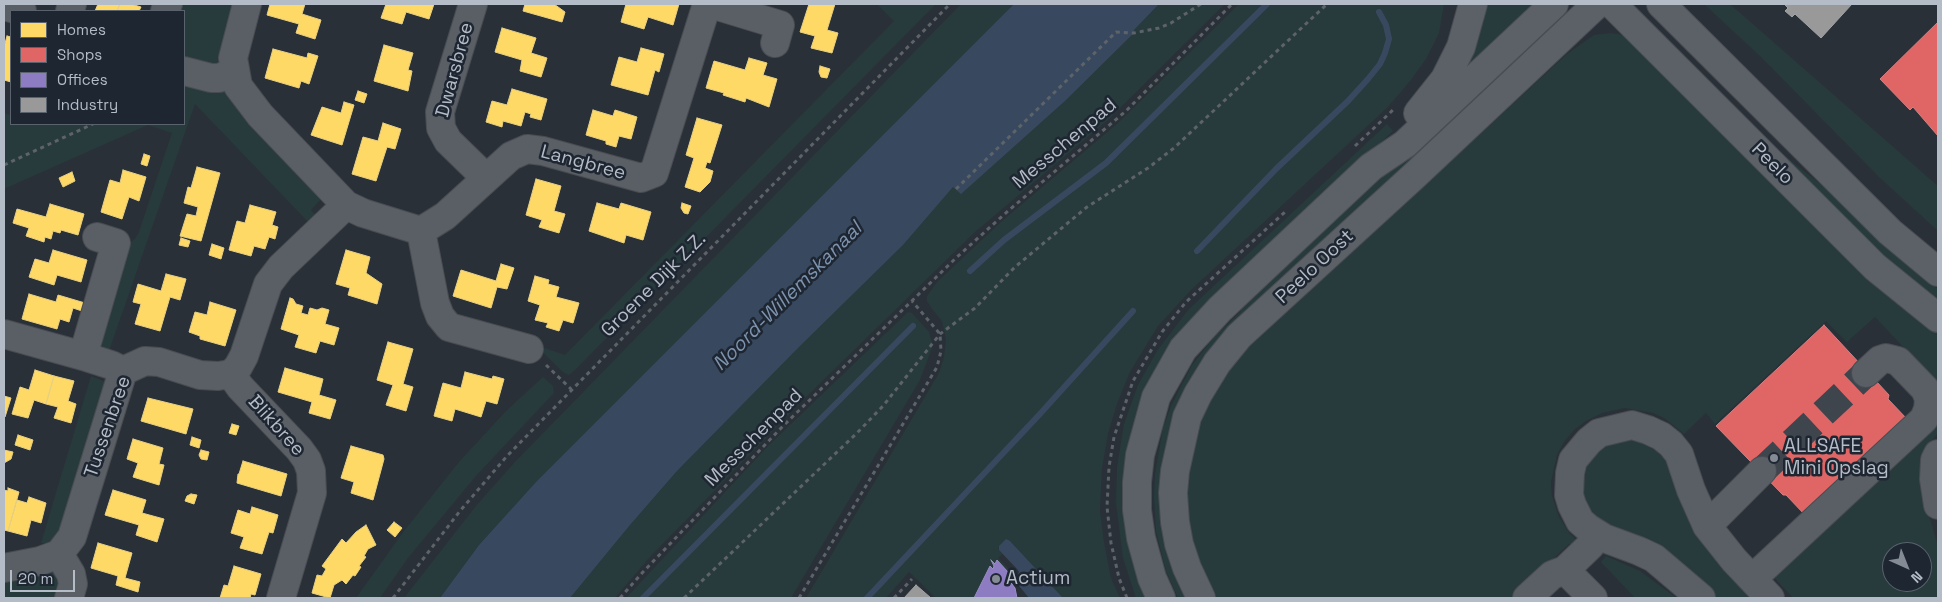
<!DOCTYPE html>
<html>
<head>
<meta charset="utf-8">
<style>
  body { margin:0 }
  #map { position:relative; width:1942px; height:602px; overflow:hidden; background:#2a3037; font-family:"Space Grotesk",sans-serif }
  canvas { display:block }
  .frame { position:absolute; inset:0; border:5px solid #b4bcc8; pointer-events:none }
  .legend { position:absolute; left:10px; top:10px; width:175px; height:115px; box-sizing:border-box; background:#1e2632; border:1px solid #5a626e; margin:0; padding:6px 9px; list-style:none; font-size:15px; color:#b4bcc8 }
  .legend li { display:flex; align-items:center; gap:10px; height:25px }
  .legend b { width:25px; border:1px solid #5a626e }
  .north { position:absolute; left:1882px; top:542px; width:50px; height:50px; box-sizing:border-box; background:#1e2632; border:1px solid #5a626e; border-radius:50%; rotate:136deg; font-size:14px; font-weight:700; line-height:20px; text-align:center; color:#b4bcc8 }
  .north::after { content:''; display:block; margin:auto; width:18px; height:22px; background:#848b95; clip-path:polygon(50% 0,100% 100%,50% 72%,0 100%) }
  .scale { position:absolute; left:10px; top:570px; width:65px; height:22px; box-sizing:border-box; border:2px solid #b4bcc8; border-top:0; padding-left:6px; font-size:15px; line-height:18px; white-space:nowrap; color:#b4bcc8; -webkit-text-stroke:4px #1e2632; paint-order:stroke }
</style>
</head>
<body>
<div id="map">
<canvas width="1942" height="602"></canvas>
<div class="frame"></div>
<ul class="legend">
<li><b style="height:14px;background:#ffd966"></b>Homes</li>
<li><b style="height:14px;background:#e06666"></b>Shops</li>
<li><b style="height:14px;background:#8e7cc3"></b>Offices</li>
<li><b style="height:14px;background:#999"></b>Industry</li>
</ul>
<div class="north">N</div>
<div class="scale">20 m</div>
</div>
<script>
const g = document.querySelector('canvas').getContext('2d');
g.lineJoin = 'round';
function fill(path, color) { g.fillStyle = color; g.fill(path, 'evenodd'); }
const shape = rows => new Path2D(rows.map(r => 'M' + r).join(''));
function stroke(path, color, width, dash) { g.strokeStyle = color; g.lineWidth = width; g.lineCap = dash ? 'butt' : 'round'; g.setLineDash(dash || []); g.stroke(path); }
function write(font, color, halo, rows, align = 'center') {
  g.font = font + ' "Space Grotesk",sans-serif'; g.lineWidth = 5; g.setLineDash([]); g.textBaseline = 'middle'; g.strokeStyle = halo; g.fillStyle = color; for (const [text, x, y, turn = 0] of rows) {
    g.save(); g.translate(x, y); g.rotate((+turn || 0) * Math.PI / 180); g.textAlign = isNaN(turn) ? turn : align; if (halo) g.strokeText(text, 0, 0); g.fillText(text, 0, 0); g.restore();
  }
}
fill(shape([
  [174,4,238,4,223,56,212,67,184,62,184,11,172,11],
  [877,4,936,4,575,370,569,375,563,372,535,345,565,355,894,21],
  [961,4,1014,4,536,482,479,545,440,598,404,598,476,506,514,463],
  [1159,4,1225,4,1109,119,975,232,804,399,650,557,615,598,570,598,630,525,677,471,799,347,903,245,953,187,961,193,1065,101,1134,33,1134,30],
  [1239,4,1444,4,1439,33,1426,59,1411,80,1388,107,1191,290,1158,326,1130,372,1117,404,1108,434,1102,469,1100,511,1104,542,1111,578,1120,598,1063,598,1010,541,998,548,1002,554,998,558,1011,571,1007,578,1006,576,1008,572,997,560,993,569,990,566,974,598,936,598,909,572,886,598,806,598,939,373,944,357,946,340,942,321,932,309,927,301,927,296,938,281,1002,221,1118,123],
  [1482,4,1545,4,1461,83],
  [1704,4,1730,4,1938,186,1938,231,1879,177,1761,57],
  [1611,33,1624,35,1938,328,1938,384,1875,317,1847,342,1826,321,1715,424,1706,413,1684,434,1664,418,1653,413,1625,408,1602,413,1586,421,1574,430,1564,442,1557,455,1551,482,1552,496,1559,517,1570,534,1580,543,1577,545,1569,544,1511,598,1209,598,1188,546,1185,453,1217,372,1399,203,1474,140,1567,54,1594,35],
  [1533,34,1543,45,1202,372,1174,551,1193,598,1178,598,1166,571,1156,531,1154,498,1155,474,1163,428,1171,406,1192,365,1216,335,1241,311,1240,309,1321,233,1320,232],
  [184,78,232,94,322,198,311,210,318,218,310,224,195,104,109,351,105,350,100,343,127,244,135,239,139,232,172,133,148,125,4,189,4,113,11,115,11,124,184,124],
  [1387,124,1393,131,1279,238,1146,391,1134,422,1126,460,1126,527,1133,561,1146,598,1136,598,1123,558,1116,502,1117,467,1124,424,1138,385,1157,351,1188,310],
  [1763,138,1840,200,1895,253,1938,289,1938,308,1903,282],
  [908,312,912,313,929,332,933,345,920,380,791,598,626,598,769,445],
  [91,376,106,382,61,535,52,543,41,543],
  [543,377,553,386,554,393,476,476,408,558,380,598,356,598,404,531,459,462,506,411],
  [1938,409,1938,433,1926,448,1924,498,1938,546,1938,598,1793,598,1770,573],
  [1892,552,1922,552,1922,582,1892,582],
  [1631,439,1646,443,1667,460,1686,513,1705,547,1753,598,1713,598,1599,520,1593,515,1584,499,1582,489,1587,465,1597,451,1606,446],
  [1606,556,1640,571,1675,597,1635,598,1601,562],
  [49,570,55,571,61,581,57,598,4,598,4,578]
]), '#273a3c');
fill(shape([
  [1014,4,1159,4,1134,30,1134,33,1065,101,961,194,953,187,903,245,799,347,677,471,630,525,570,598,440,598,479,545,536,482],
  [1006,539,1010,541,1063,598,1029,598,1015,581,1019,572,1017,569,999,550,999,546]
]), '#38495f');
const homes = shape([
  [98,4,120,4,117,11,95,11,98,4],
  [120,4,131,4,141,7,139,11,117,11,120,4],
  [270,4,305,4,302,14,321,20,315,39,296,33,299,24,267,15,270,4],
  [386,4,434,4,429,19,406,12,402,24,381,18,386,4],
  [525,4,554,4,565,12,562,22,523,11,525,4],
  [626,4,679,4,673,25,648,17,644,29,621,22,626,4],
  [809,4,835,4,827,30,838,33,832,53,811,48,815,36,800,32,809,4],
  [502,28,536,38,531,53,547,58,541,77,520,71,522,60,495,52,502,28],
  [7,36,11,37,11,82,4,80,4,47,7,36],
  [384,45,413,53,408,70,412,71,408,91,374,81,384,45],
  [641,48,664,54,659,72,655,70,648,95,611,85,619,57,637,62,641,48],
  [273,49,307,58,308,53,318,56,309,84,301,81,299,88,265,78,273,49],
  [749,58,767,63,763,75,777,79,769,107,746,98,745,102,723,95,724,93,706,88,714,61,745,70,749,58],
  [820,66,830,69,827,78,821,77,819,72,820,66],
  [512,89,547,99,541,120,530,117,531,114,525,112,521,126,503,121,502,127,486,122,492,101,507,105,512,89],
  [358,91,367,94,364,103,355,100,358,91],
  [344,102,354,105,342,145,311,135,322,107,341,113,344,102],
  [593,110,613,116,615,110,637,117,631,139,619,136,616,147,606,144,606,141,586,135,593,110],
  [697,118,722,125,710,163,707,162,705,168,713,171,710,182,700,192,685,187,694,158,686,155,697,118],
  [383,123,401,129,395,149,387,147,376,181,352,174,363,137,378,141,383,123],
  [144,154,150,156,147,166,141,164,144,154],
  [197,167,220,173,201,241,180,236,187,214,196,216,198,207,184,203,188,187,191,188,197,167],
  [123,170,146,177,139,201,129,197,122,219,101,212,110,180,120,183,123,170],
  [72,172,75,181,63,187,59,178,72,172],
  [536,179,561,186,554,211,565,214,559,233,539,227,542,220,526,215,536,179],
  [597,203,619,209,621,203,651,212,643,240,626,235,624,243,589,231,597,203],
  [682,203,691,206,688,214,684,213,681,208,682,203],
  [50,204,84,214,78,235,61,230,60,233,53,231,51,239,45,237,44,242,26,236,29,228,13,223,17,209,46,217,50,204],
  [250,205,276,212,272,225,278,227,275,239,269,237,265,249,254,246,251,256,229,250,237,221,245,223,250,205],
  [181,238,190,241,188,247,179,245,181,238],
  [212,244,224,248,221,259,209,255,212,244],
  [53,250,87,260,81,282,57,275,54,285,29,277,35,259,49,263,53,250],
  [346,250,370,257,366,273,382,284,377,304,348,295,350,288,336,284,346,250],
  [501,264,514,268,507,289,497,287,491,308,453,296,461,270,496,281,501,264],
  [166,274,186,279,180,300,170,297,160,331,135,324,141,304,133,302,138,284,161,291,166,274],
  [535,276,549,280,548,284,559,287,556,297,579,303,573,323,563,320,559,331,546,327,548,323,535,320,540,305,528,301,535,276],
  [29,294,56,302,58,295,85,303,82,311,73,308,69,322,60,319,57,329,22,319,29,294],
  [290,298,293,299,296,304,303,306,301,313,308,315,310,308,317,310,322,308,329,310,325,324,339,328,334,345,320,341,316,353,295,347,299,335,281,329,290,298],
  [210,302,236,310,225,346,200,339,200,336,189,332,195,312,207,315,210,302],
  [388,342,413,349,403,384,413,387,406,411,386,405,393,385,377,380,388,342],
  [285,368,323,379,319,395,336,400,330,419,309,413,312,402,278,392,285,368],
  [35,370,54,376,46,404,34,400,28,418,12,414,20,387,29,390,35,370],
  [465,372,492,379,493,376,504,379,497,404,486,401,481,417,455,409,452,421,434,416,443,383,461,388,465,372],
  [54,376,74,381,68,401,76,404,71,423,54,418,58,407,46,404,54,376],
  [4,396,11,398,5,417,4,417,4,396],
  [148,398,193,409,186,434,141,421,148,398],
  [232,424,239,426,236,435,229,433,232,424],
  [18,435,33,440,30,450,15,445,18,435],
  [192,437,201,440,199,448,190,445,192,437],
  [133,439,163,448,159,464,164,465,159,485,133,477,138,463,127,459,133,439],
  [351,446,383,455,384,459,373,500,351,493,354,482,341,478,351,446],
  [4,450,13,452,11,459,4,463,4,450],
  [201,450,209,452,207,460,201,459,199,455,201,450],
  [243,461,287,474,281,496,237,483,238,474,239,474,243,461],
  [8,488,19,492,8,531,4,530,4,490,8,491,8,488],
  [113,490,146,500,142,513,164,519,157,542,136,535,139,525,105,515,113,490],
  [191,494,197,495,194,504,185,501,187,496,191,494],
  [29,497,46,503,41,523,31,520,27,536,8,531,17,500,27,503,29,497],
  [252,507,278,515,273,533,269,532,262,554,240,548,244,537,231,533,238,510,250,514,252,507],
  [394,522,402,528,395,537,387,530,394,522],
  [366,525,376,545,368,549,364,556,366,557,359,566,361,567,355,576,353,575,346,584,342,580,334,585,330,598,312,593,317,575,322,576,326,569,322,566,342,539,346,543,356,532,366,525],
  [98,543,132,553,125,578,140,582,138,592,116,585,118,576,91,568,98,543],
  [234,566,261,574,255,595,251,594,250,598,220,598,224,585,228,586,234,566]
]);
fill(homes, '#ffd966');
stroke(homes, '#e8d083', 1);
const shops = shape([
  [1938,22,1938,136,1913,107,1910,110,1880,79,1938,22],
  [1824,325,1889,395,1888,399,1907,419,1805,515,1786,495,1783,495,1716,426,1824,325]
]);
fill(shops, '#e06666');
stroke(shops, '#d38083', 1);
const offices = shape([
  [991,560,995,564,997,560,1008,572,1006,576,1015,588,1017,598,974,598,990,566,993,569,994,566,991,560]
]);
fill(offices, '#8e7cc3');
stroke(offices, '#998fc4', 1);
const industry = shape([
  [1784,4,1852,4,1821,38,1795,14,1792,17,1785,11,1788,8,1784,4],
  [916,585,931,598,904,598,916,585]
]);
fill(industry, '#999');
stroke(industry, '#a1a4a7', 1);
stroke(shape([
  [1197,251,1277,168,1348,101,1368,79,1380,64,1385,53,1389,39,1386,25,1379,12],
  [970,271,1004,240,1106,163,1267,4],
  [643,598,913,326],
  [867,598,1039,415,1133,311]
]), '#38495f', 6);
stroke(shape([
  [1762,471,1866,373]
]), '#3f454d', 28, [28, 14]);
const minor = shape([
  [247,4,233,58,238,86,260,115,346,205,363,213,421,231,445,216,511,156,527,149,543,151,641,178,654,173,707,4],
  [473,4,440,112,441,128,448,141,486,178],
  [711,4,780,25,775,43],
  [4,6,22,11],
  [70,11,72,4],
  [165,11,168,4],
  [184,71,211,78,219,78,234,72],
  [421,231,435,303,440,316,449,327,529,349],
  [4,334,83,356,111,365,123,371],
  [83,356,116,243,97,237],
  [231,374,240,387,299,449,307,460,311,471,312,493,281,598],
  [1938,454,1935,460,1934,479,1938,505],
  [1707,526,1762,471],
  [59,554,71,574,73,584,69,598],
  [4,568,40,561,59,554,72,537,123,371,145,361,159,362,200,375,218,376,231,374,238,367,244,356,268,284,281,267,346,205],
  [1752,579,1924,419,1928,409,1929,399,1925,389,1898,361,1886,358,1880,360,1866,373],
  [1527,598,1552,575,1565,570],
  [1593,598,1565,570,1590,546,1596,534],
  [1701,598,1654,558,1639,551,1604,538,1588,528,1580,521,1572,505,1569,495,1570,473,1573,460,1589,441,1599,433,1632,425,1648,430,1661,436,1671,444,1679,454,1691,490,1707,526,1734,560,1770,598]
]);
const major = shape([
  [1612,4,1875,267,1938,318],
  [1661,4,1890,232,1938,272],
  [1418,113,1445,79,1461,47,1473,4],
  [1161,598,1152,578,1141,538,1137,510,1137,482,1140,455,1156,397,1183,349,1220,309,1371,167,1405,144,1554,4],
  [1201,598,1187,568,1179,544,1175,522,1173,493,1175,471,1187,417,1198,394,1217,363,1239,336,1414,176,1597,4]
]);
stroke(minor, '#484c52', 30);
stroke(major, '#484c54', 30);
stroke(shape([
  [1355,146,1394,109],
  [4,165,93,124],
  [956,189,1116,32,1134,33,1159,28,1171,23,1201,4],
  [546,365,571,389],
  [393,598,460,511,507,456,950,4],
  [620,598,643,572,784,425,957,257,1008,211,1126,111,1232,4],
  [684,598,857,433,883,406,940,334,975,308,1015,267,1087,207,1148,168,1174,148,1327,4],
  [799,598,937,367,941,351,940,334,912,301],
  [894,598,912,579],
  [1127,598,1119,578,1111,543,1107,507,1109,467,1114,437,1133,381,1162,332,1186,302,1285,212]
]), '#5d6369', 3, [4, 4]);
stroke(minor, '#5a5e65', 28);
stroke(major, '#5c6167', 28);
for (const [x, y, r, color] of [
  [1774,458,5,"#848b95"],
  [996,579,5,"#848b95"]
]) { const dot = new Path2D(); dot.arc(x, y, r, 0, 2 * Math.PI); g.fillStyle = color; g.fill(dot); stroke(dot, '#1e2632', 2); }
write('19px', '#b4bcc8', '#1e2632', [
  ["Dwarsbree",455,70,-75],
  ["Messchenpad",1065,144,-40],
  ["Langbree",583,163,15],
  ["Peelo",1772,164,45],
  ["Peelo Oost",1315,267,-43],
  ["Groene Dijk Z.Z.",654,285,-45],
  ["Blikbree",276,426,48],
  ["Tussenbree",108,427,-71],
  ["Messchenpad",754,438,-45]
]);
write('19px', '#b4bcc8', '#1e2632', [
  ["ALLSAFE",1784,447],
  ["Mini Opslag",1784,469],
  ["Actium",1006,579]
], 'left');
write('italic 20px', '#7d93ae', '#1e2632', [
  ["Noord-Willemskanaal",788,297,-45]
]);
</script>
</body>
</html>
